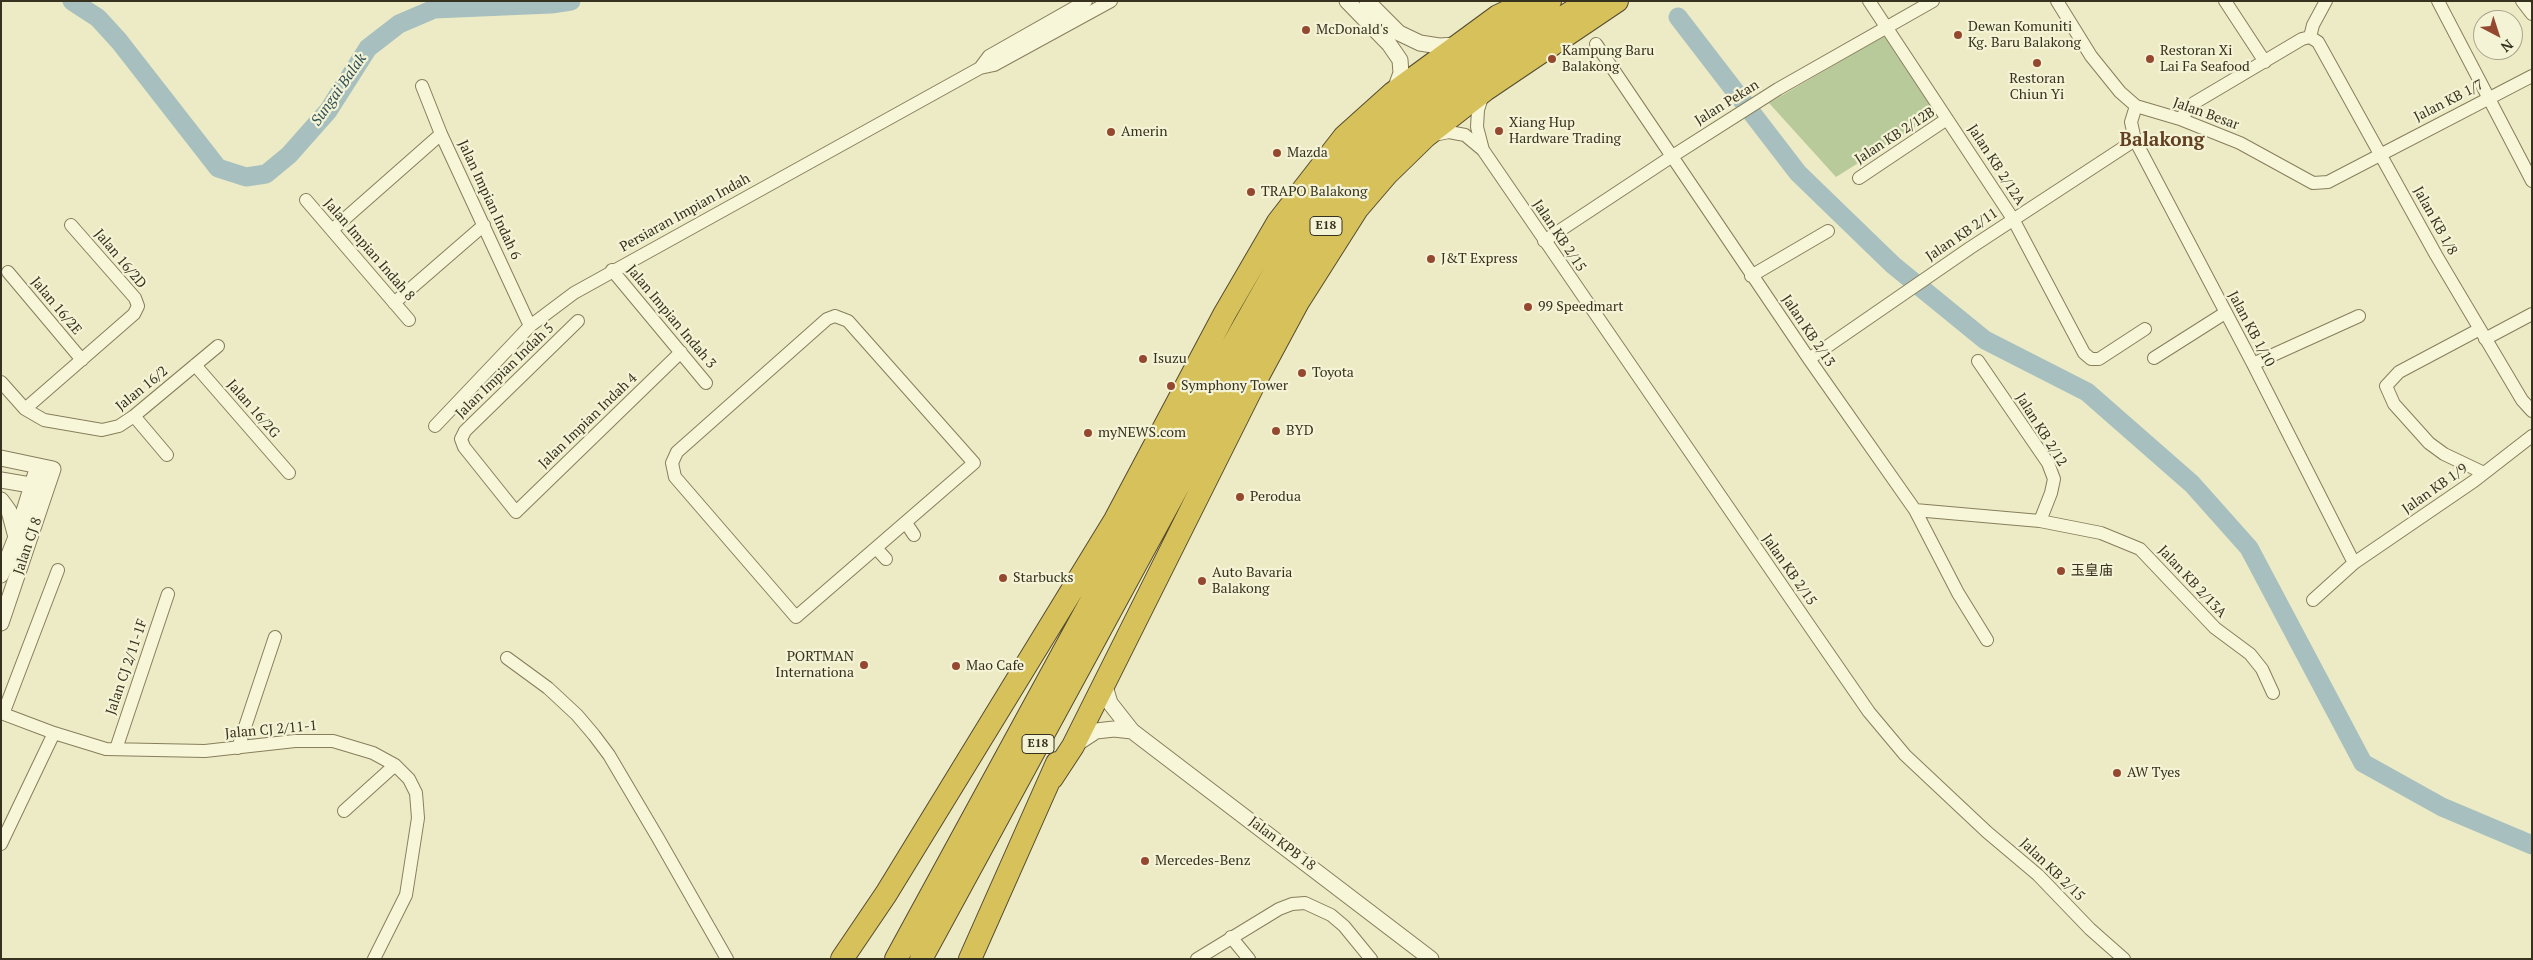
<!DOCTYPE html>
<html>
<head>
<meta charset="utf-8">
<style>
  body { margin:0 }
  #map { position:relative; width:2533px; height:960px; overflow:hidden; background:#ecebc5; font-family:"PT Serif",serif }
  canvas { display:block }
  .frame { position:absolute; inset:0; border:2px solid #37311f; pointer-events:none }
  .north { position:absolute; left:2473px; top:10px; width:50px; height:50px; box-sizing:border-box; background:#f4f3d5; border:1px solid #a8a58c; border-radius:50%; rotate:140deg; font-size:14px; font-weight:700; line-height:20px; text-align:center; color:#37311f }
  .north::after { content:''; display:block; margin:auto; width:18px; height:22px; background:#93482f; clip-path:polygon(50% 0,100% 100%,50% 72%,0 100%) }
</style>
</head>
<body>
<div id="map">
<canvas width="2533" height="960"></canvas>
<div class="frame"></div>
<div class="north">N</div>
</div>
<script>
const g = document.querySelector('canvas').getContext('2d');
g.lineJoin = 'round';
function fill(path, color) { g.fillStyle = color; g.fill(path, 'evenodd'); }
const shape = rows => new Path2D(rows.map(r => 'M' + r).join(''));
function stroke(path, color, width, dash) { g.strokeStyle = color; g.lineWidth = width; g.lineCap = dash ? 'butt' : 'round'; g.setLineDash(dash || []); g.stroke(path); }
function write(font, color, halo, rows, align = 'center') {
  g.font = font + ' "PT Serif","Noto Sans SC",serif'; g.lineWidth = 4.5; g.setLineDash([]); g.textBaseline = 'middle'; g.strokeStyle = halo; g.fillStyle = color; for (const [text, x, y, turn = 0] of rows) {
    g.save(); g.translate(x, y); g.rotate((+turn || 0) * Math.PI / 180); g.textAlign = isNaN(turn) ? turn : align; if (halo) g.strokeText(text, 0, 0); g.fillText(text, 0, 0); g.restore();
  }
}
fill(shape([
  [1884,36,1936,114,1836,177,1769,103]
]), '#b8ca9a');
stroke(shape([
  [72,1,98,18,119,41,218,168,246,177,266,174,289,155,328,111,368,48,399,24,434,9,551,4,571,1],
  [1678,17,1798,173,1893,265,1985,340,2087,392,2192,484,2249,548,2363,763,2442,807,2532,845]
]), '#a7c0bf', 19);
const minor = shape([
  [1869,1,2013,219,2084,353,2091,359,2099,359,2145,329],
  [2057,1,2091,56,2120,92,2136,106,2180,119,2240,143,2313,183,2328,182,2532,76],
  [2225,1,2265,62],
  [2438,1,2532,181],
  [2522,1,2532,14],
  [2310,37,2313,25,2326,1],
  [1596,44,1809,359,1915,510,1958,593,1987,640],
  [980,68,989,56,1086,1],
  [422,86,441,134,530,326],
  [2136,106,2131,122,2135,140,2253,364,2354,563],
  [2180,119,2194,103,2302,39,2310,37,2318,42,2436,255,2522,400,2532,411],
  [1434,135,1449,132,1465,135,1483,150,1813,631,1869,712,1905,755,1987,832,2038,875,2090,929,2124,959],
  [1483,150,1477,127,1478,110,1483,94],
  [1859,178,1947,119],
  [306,200,409,320],
  [332,230,441,134],
  [1544,241,1671,157,1778,89,1933,1],
  [612,270,706,383],
  [8,272,82,360],
  [1751,276,1828,231],
  [394,303,484,225],
  [835,316,848,321,974,463,796,617,675,477,672,463,677,452,827,319,835,316],
  [578,321,465,431,461,439,464,447,516,512,681,352],
  [2480,329,2399,372,2386,386,2394,404,2429,443,2444,454,2484,473],
  [2485,339,2532,314],
  [2154,358,2225,313],
  [1809,359,1970,248,2135,140],
  [1978,361,2048,463,2054,479,2051,493,2040,521],
  [2253,364,2359,316],
  [195,365,289,473],
  [1,382,25,409,44,420,102,430,119,426,134,416,218,346],
  [25,409,134,314,138,306,135,298,71,225],
  [134,416,167,455],
  [435,426,530,326,574,293,980,68,994,65,1111,1],
  [1915,510,2040,521,2101,533,2140,549,2215,628,2250,654,2262,669,2273,693],
  [906,523,914,535],
  [876,548,886,559],
  [2313,600,2354,563,2474,481,2532,436],
  [507,658,548,688,577,715,594,735,609,755,658,838,727,959],
  [1,713,54,733,106,749,205,751,295,741,333,741,373,753,395,765,409,779,416,793,418,818,406,895,374,959],
  [3,714,58,570],
  [238,748,275,637],
  [116,749,168,594],
  [344,811,395,765],
  [1,844,54,733],
  [1231,937,1249,959],
  [1197,959,1279,909,1292,904,1305,903,1331,915,1344,926,1371,959]
]);
const tertiary = shape([
  [1347,1,1389,44,1400,60,1401,73,1394,92],
  [1367,1,1399,33,1420,43,1439,46,1457,45],
  [1,458,53,469,1,623],
  [1,480,42,487],
  [1,500,9,511,16,537],
  [1,575,16,537,38,466],
  [1104,683,1110,703,1132,731,1431,959],
  [1076,744,1096,731,1114,729,1132,731]
]);
const motorway = shape([
  [1052,778,1073,746,1256,380,1298,302,1357,209,1387,174,1426,136,1485,90,1617,1],
  [842,959,886,894,1115,520,1225,313,1278,222,1344,137,1393,93,1498,16,1530,1],
  [896,959,1173,451,1297,232,1328,187,1359,152,1397,114,1513,25,1550,1],
  [921,959,1249,356,1315,242,1344,201,1374,164,1409,129,1525,41,1589,1],
  [970,959,1057,763]
]);
stroke(minor, '#877e5c', 14);
stroke(tertiary, '#877e5c', 17);
stroke(motorway, '#554b30', 24);
stroke(minor, '#f7f6d8', 12);
stroke(tertiary, '#f7f6d8', 15);
stroke(motorway, '#d7c15a', 22);
for (const [x, y, r, color] of [
  [1306,30,5,"#93482f"],
  [1958,35,5,"#93482f"],
  [1552,59,5,"#93482f"],
  [2150,59,5,"#93482f"],
  [2037,63,5,"#93482f"],
  [1499,131,5,"#93482f"],
  [1111,132,5,"#93482f"],
  [1277,153,5,"#93482f"],
  [1251,192,5,"#93482f"],
  [1431,259,5,"#93482f"],
  [1528,307,5,"#93482f"],
  [1143,359,5,"#93482f"],
  [1302,373,5,"#93482f"],
  [1171,386,5,"#93482f"],
  [1276,431,5,"#93482f"],
  [1088,433,5,"#93482f"],
  [1240,497,5,"#93482f"],
  [2061,571,5,"#93482f"],
  [1003,578,5,"#93482f"],
  [1202,581,5,"#93482f"],
  [864,665,5,"#93482f"],
  [956,666,5,"#93482f"],
  [2117,773,5,"#93482f"],
  [1145,861,5,"#93482f"]
]) { const dot = new Path2D(); dot.arc(x, y, r, 0, 2 * Math.PI); g.fillStyle = color; g.fill(dot); stroke(dot, '#f4f3d5', 2); }
for (const [x, y, w] of [
  [1326,226,32],
  [1038,744,32]
]) { const box = new Path2D(); box.roundRect(x - w / 2, y - 9.5, w, 19, 4); g.fillStyle = '#f4f3d5'; g.fill(box); stroke(box, '#37311f', 1); }
write('bold 12px', '#37311f', null, [
  ["E18",1326,226],
  ["E18",1038,744]
]);
write('14px', '#37311f', '#f4f3d5', [
  ["Dewan Komuniti",1968,27],
  ["Kg. Baru Balakong",1968,43],
  ["McDonald's",1316,30],
  ["Kampung Baru",1562,51],
  ["Balakong",1562,67],
  ["Restoran Xi",2160,51],
  ["Lai Fa Seafood",2160,67],
  ["Restoran",2037,79,"center"],
  ["Chiun Yi",2037,95,"center"],
  ["Xiang Hup",1509,123],
  ["Hardware Trading",1509,139],
  ["Amerin",1121,132],
  ["Mazda",1287,153],
  ["TRAPO Balakong",1261,192],
  ["J&T Express",1441,259],
  ["99 Speedmart",1538,307],
  ["Isuzu",1153,359],
  ["Toyota",1312,373],
  ["Symphony Tower",1181,386],
  ["BYD",1286,431],
  ["myNEWS.com",1098,433],
  ["Perodua",1250,497],
  ["玉皇庙",2071,571],
  ["Auto Bavaria",1212,573],
  ["Balakong",1212,589],
  ["Starbucks",1013,578],
  ["PORTMAN",854,657,"right"],
  ["Internationa",854,673,"right"],
  ["Mao Cafe",966,666],
  ["AW Tyes",2127,773],
  ["Mercedes-Benz",1155,861]
], 'left');
write('14px', '#37311f', '#f4f3d5', [
  ["Jalan KB 1/7",2449,101,-27],
  ["Jalan Pekan",1727,103,-32],
  ["Jalan Besar",2206,114,20],
  ["Jalan KB 2/12B",1895,136,-33],
  ["Jalan KB 2/12A",1996,165,57],
  ["Jalan Impian Indah 6",489,200,65],
  ["Persiaran Impian Indah",685,213,-29],
  ["Jalan KB 1/8",2435,221,61],
  ["Jalan KB 2/11",1962,235,-34],
  ["Jalan KB 2/15",1559,236,56],
  ["Jalan Impian Indah 8",369,250,49],
  ["Jalan 16/2D",120,259,50],
  ["Jalan 16/2E",56,306,50],
  ["Jalan Impian Indah 3",671,317,50],
  ["Jalan KB 1/10",2251,329,62],
  ["Jalan KB 2/13",1808,331,56],
  ["Jalan Impian Indah 5",505,371,-44],
  ["Jalan 16/2",142,389,-39],
  ["Jalan 16/2G",253,409,49],
  ["Jalan Impian Indah 4",588,421,-44],
  ["Jalan KB 2/12",2041,430,58],
  ["Jalan KB 1/9",2435,489,-35],
  ["Jalan CJ 8",28,546,-71],
  ["Jalan KB 2/15",1789,570,55],
  ["Jalan KB 2/13A",2192,582,47],
  ["Jalan CJ 2/11-1F",127,667,-71],
  ["Jalan CJ 2/11-1",271,730,-5],
  ["Jalan KPB 18",1282,844,37],
  ["Jalan KB 2/15",2052,870,44]
]);
write('italic 15px', '#2f4f56', '#f4f3d5', [
  ["Sungai Balak",339,90,-55]
]);
write('bold 19px', '#623f21', '#f4f3d5', [
  ["Balakong",2162,141]
]);
</script>
</body>
</html>
